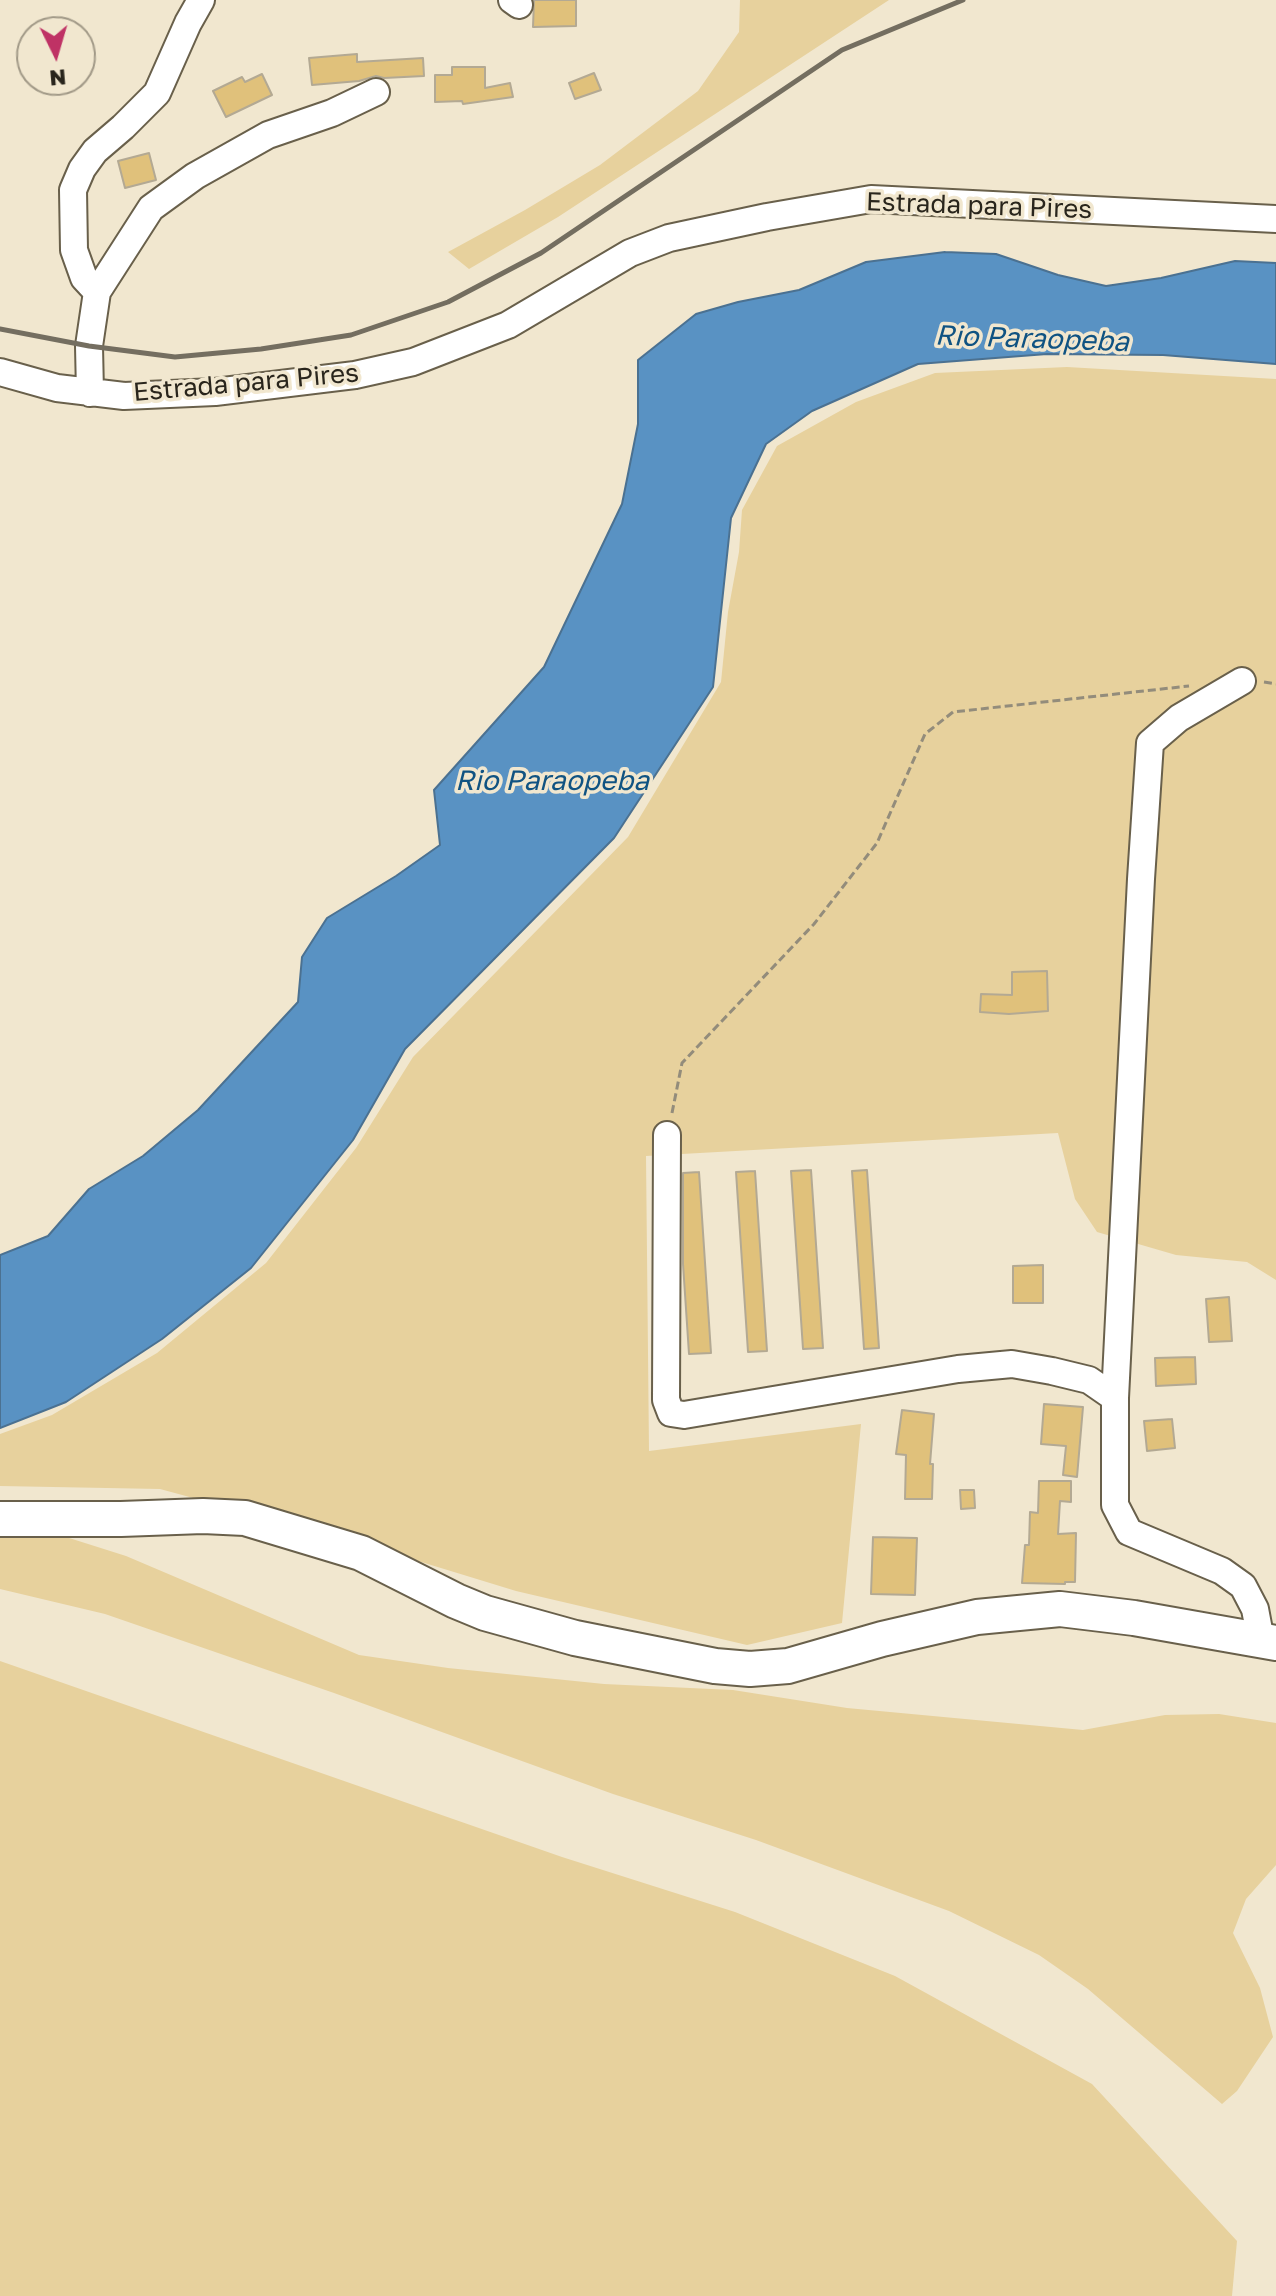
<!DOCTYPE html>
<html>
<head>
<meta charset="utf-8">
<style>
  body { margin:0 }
  #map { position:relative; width:1276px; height:2296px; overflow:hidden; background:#f1e7cf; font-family:"Golos Text",sans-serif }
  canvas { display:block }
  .north { position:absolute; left:16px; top:16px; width:80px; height:80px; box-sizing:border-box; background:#f1e7cf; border:2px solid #a19987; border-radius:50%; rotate:175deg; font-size:22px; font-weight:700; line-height:32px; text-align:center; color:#29251c }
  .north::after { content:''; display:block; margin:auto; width:28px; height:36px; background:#bf3265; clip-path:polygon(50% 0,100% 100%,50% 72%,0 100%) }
</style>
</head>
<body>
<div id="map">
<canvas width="1276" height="2296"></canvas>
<div class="north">N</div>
</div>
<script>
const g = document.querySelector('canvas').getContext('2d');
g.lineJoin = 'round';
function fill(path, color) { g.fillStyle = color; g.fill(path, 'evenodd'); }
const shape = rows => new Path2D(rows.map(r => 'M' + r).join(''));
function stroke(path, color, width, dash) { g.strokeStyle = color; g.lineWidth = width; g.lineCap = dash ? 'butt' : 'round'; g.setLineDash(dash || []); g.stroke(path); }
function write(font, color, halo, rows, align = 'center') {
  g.font = font + ' "Golos Text",sans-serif'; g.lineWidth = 7; g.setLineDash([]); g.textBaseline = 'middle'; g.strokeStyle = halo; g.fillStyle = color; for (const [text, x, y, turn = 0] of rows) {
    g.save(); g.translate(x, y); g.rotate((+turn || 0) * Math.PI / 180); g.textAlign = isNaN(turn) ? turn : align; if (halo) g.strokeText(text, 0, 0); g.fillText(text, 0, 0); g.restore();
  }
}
fill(shape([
  [740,0,889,0,558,217,469,269,448,252,525,210,600,165,698,91,739,32],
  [1067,367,1276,379,1276,1280,1247,1262,1176,1255,1097,1232,1075,1199,1058,1133,646,1156,649,1451,861,1424,842,1623,747,1645,516,1591,356,1542,160,1489,0,1486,0,1434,52,1415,157,1353,266,1263,356,1148,413,1057,628,837,721,682,728,612,739,552,742,510,777,446,856,402,935,373],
  [0,1537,66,1537,126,1556,359,1655,448,1668,604,1684,733,1690,847,1708,1083,1730,1165,1715,1219,1714,1276,1723,1276,1865,1246,1899,1233,1933,1260,1988,1273,2037,1237,2091,1222,2104,1088,1989,1039,1955,949,1911,756,1840,613,1794,334,1693,105,1614,0,1589],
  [0,1661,562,1857,735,1912,895,1976,1092,2084,1237,2241,1232,2296,0,2296]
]), '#e7d19d');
const water = shape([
  [945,252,996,254,1058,275,1106,286,1161,278,1235,261,1276,263,1276,364,1163,355,1047,354,918,364,812,411,766,444,731,518,713,687,614,838,405,1049,353,1140,251,1268,162,1339,66,1402,0,1428,0,1255,48,1236,89,1189,143,1156,198,1110,298,1002,302,957,327,918,396,876,440,845,434,790,544,667,622,504,638,424,638,360,696,314,738,302,799,290,866,262,945,252]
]);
fill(water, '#5992c3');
stroke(water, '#4b7191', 2);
const building = shape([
  [534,0,576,0,576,26,533,27,534,0],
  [357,54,357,62,423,58,424,76,384,78,376,76,359,81,312,85,309,58,357,54],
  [452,67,485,67,485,88,510,83,513,97,463,104,462,101,435,102,435,75,452,75,452,67],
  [594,73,601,90,575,99,569,83,594,73],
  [262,74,272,95,226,117,213,91,242,77,245,82,262,74],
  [149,153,156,180,125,188,118,161,149,153],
  [1047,971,1048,1011,1009,1014,980,1012,981,994,1012,995,1012,972,1047,971],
  [811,1170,823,1348,803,1349,791,1171,811,1170],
  [867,1170,879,1348,864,1349,852,1171,867,1170],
  [755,1171,767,1351,748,1352,736,1172,755,1171],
  [699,1172,711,1353,689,1354,683,1264,683,1173,699,1172],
  [1043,1265,1043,1303,1013,1303,1013,1266,1043,1265],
  [1229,1297,1232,1341,1209,1342,1206,1299,1229,1297],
  [1195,1357,1196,1384,1156,1386,1155,1358,1195,1357],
  [1044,1404,1083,1407,1077,1477,1063,1475,1066,1446,1041,1444,1044,1404],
  [902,1410,934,1414,930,1464,933,1464,932,1499,905,1499,906,1455,896,1454,902,1410],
  [1172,1419,1175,1448,1147,1451,1144,1421,1172,1419],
  [1039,1481,1071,1481,1071,1502,1060,1501,1058,1534,1076,1533,1075,1582,1065,1582,1065,1584,1022,1583,1025,1545,1029,1545,1030,1512,1038,1513,1039,1481],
  [960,1490,974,1490,975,1508,961,1509,960,1490],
  [873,1537,917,1538,915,1595,871,1594,873,1537]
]);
fill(building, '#e0c17b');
stroke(building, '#b3a993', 2);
const minor = shape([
  [512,0,519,5],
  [97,292,84,278,74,250,73,190,82,169,95,151,123,127,157,93,188,23,201,0],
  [0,372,57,388,124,396,215,392,355,375,413,362,508,325,630,253,669,238,767,217,871,199,1276,219],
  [90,393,89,346,97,292,151,208,195,176,268,135,332,113,376,92],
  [1242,681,1179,718,1150,743,1141,879,1115,1398,1115,1505,1129,1532,1222,1571,1243,1586,1255,1609,1261,1641],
  [667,1135,666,1400,671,1413,684,1415,958,1369,1012,1364,1052,1371,1089,1380,1115,1398]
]);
const major = shape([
  [0,1519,121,1519,203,1516,245,1518,361,1553,456,1601,485,1613,575,1638,715,1666,750,1669,788,1666,882,1639,977,1617,1060,1609,1134,1618,1276,1643]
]);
stroke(minor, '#69604b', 30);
stroke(major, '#69604b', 38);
stroke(shape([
  [1264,682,1276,684],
  [672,1113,682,1063,814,924,877,843,925,734,953,712,1189,686]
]), '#938c7b', 3, [8, 4]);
stroke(minor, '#fff', 26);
stroke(major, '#fff', 34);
stroke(shape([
  [0,329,89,346,175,357,261,349,351,335,448,302,541,253,842,50,963,0]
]), '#746e60', 5);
write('26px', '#29251c', '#f1e7cf', [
  ["Estrada para Pires",979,206,2],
  ["Estrada para Pires",246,383,-5]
]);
write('italic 28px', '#105382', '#f1e7cf', [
  ["Rio Paraopeba",1032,339,2],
  ["Rio Paraopeba",552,781]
]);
</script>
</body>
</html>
